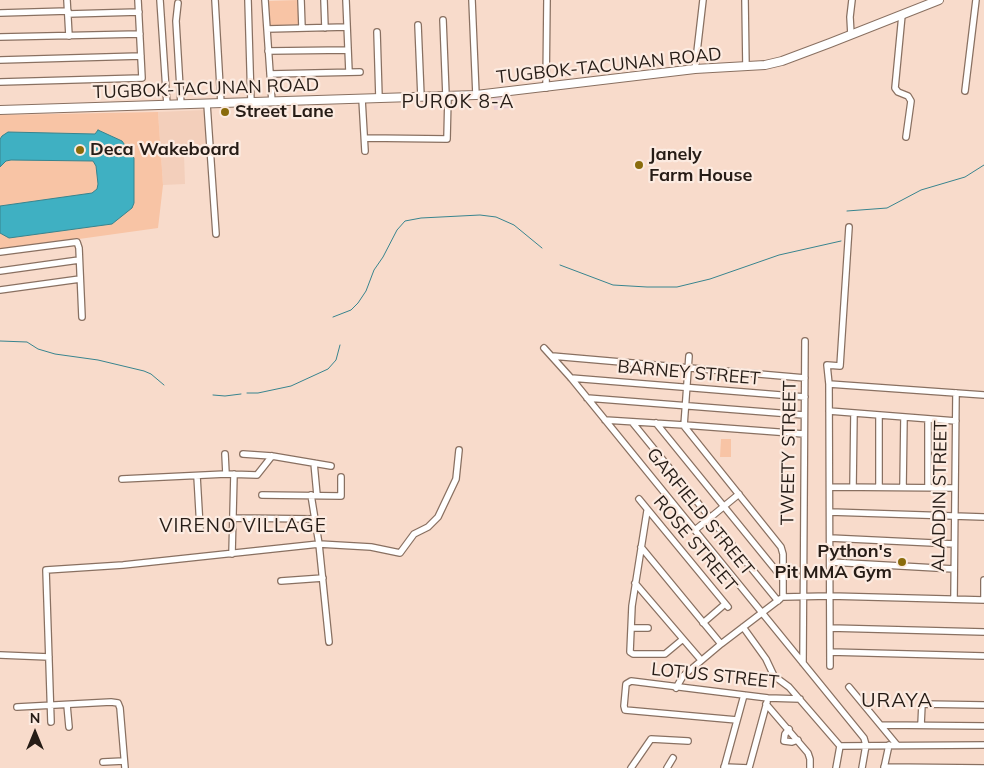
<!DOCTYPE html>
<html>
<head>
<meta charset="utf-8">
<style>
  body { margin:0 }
  #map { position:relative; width:984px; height:768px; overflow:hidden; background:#f8dbcb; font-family:Mulish,sans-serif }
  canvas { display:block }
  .north { position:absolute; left:10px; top:708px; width:50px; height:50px; -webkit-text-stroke:4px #fcebe1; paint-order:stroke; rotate:0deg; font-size:14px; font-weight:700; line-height:20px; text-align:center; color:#261c16 }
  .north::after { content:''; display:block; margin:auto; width:18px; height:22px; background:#261c16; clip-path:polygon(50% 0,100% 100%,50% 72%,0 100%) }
</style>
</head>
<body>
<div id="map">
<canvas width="984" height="768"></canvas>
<div class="north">N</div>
</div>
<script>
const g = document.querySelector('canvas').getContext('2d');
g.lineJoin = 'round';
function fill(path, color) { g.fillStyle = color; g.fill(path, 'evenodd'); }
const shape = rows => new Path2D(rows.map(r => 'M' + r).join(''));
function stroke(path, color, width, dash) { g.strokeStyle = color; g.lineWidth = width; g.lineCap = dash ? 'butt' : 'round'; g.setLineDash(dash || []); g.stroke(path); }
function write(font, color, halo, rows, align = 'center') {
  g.font = font + ' Mulish,sans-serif'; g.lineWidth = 4.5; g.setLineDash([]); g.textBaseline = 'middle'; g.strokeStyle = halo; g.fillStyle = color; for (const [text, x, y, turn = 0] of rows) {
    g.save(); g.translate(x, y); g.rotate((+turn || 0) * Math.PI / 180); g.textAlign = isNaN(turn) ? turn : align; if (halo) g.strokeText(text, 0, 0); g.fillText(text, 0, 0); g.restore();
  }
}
fill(shape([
  [507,94,509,108,494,110,493,96]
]), '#ead0d5');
fill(shape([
  [205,110,208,152,184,154,185,184,163,185,158,112]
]), '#f3cfbb');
fill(shape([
  [299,0,300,26,270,27,268,1],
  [158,112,163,185,158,228,0,250,0,115],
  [721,439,731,439,731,457,720,457]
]), '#f8c4a5');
const water = shape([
  [98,130,122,141,134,158,134,203,132,208,112,224,9,238,0,233,0,206,92,193,97,189,98,184,96,166,93,161,11,160,6,161,0,167,0,139,2,136,8,132,95,134,98,130]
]);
fill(water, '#3fb0c2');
stroke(water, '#38848e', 1);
stroke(shape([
  [847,211,887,208,921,190,965,177,984,165],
  [560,265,613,285,647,287,677,287,710,279,779,255,841,241],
  [333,317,351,310,358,303,366,291,374,270,383,257,397,230,405,221,421,218,480,215,496,217,514,225,542,248],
  [0,341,27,342,38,349,55,354,98,360,144,371,151,374,164,385],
  [247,393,258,393,291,386,328,369,336,360,340,345],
  [213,395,225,396,241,394]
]), '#38848e', 1);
const street = shape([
  [67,0,69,36],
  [160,0,167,105],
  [215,0,221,104],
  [248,0,251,102],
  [265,0,272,102],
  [301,0,302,28],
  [324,0,325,28],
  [346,0,349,72],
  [472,0,476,95],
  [745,0,746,67],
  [178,3,176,21,181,105],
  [0,13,68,11],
  [68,14,139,12],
  [902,15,895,88,898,92,908,96,911,101,906,137],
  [443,20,446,96],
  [418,25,421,97],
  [267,29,347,27],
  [377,32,379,98],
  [851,35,850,17,852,0],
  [0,37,140,34],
  [268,51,348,50],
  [0,60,141,56],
  [695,69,703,0],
  [270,74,360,72],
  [0,82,142,78,138,0],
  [546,88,547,0],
  [965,91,976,0],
  [362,99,365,151],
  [207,104,216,234],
  [365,138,447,139,448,96],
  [0,252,77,242,79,248,82,317],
  [0,271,79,260],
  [0,290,80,279],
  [544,348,571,378,864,738,866,745,862,768],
  [552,356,805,378],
  [689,356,684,426,781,547,783,554,783,597],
  [571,378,805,397],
  [829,384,984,395],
  [587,398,804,415],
  [829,411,956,421],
  [605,420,684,425,804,434],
  [632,422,778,601],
  [656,423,783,579],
  [225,454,226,474],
  [243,454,272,456,331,466],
  [314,463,317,495],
  [197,476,200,528],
  [122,479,226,474,257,475,272,456],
  [830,487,955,488],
  [853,487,854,413],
  [879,487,879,415],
  [903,487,904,417],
  [928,488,928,419],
  [262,495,341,496,341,477],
  [311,495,319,544,329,642],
  [639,499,728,607],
  [647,511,632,606,630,652,633,654,665,654,683,639],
  [830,512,984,517],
  [233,518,315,519],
  [695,530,739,494],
  [830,538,954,544],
  [641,547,721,644],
  [232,554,234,474],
  [830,562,954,569],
  [281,581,323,578],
  [635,583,701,660],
  [783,597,830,596,984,600],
  [954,599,956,393],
  [984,600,984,580],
  [703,623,725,604],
  [743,627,766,659,774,676,789,687,840,746],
  [631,628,648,628],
  [830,628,984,632],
  [830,652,984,656],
  [0,655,49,657],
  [803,663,805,341],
  [830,666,829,384,827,365,840,366,849,227],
  [849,687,897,745],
  [676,688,683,676,721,644,780,599],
  [766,704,808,753,810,759,810,768],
  [67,705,69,727],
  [17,707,111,702,118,703,120,708,125,768],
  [737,720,625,710,624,706,626,684,631,681,768,698,800,699],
  [51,722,46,570,123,565,319,544,371,547,400,553,414,534,428,527,438,517,456,479,459,450],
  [881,725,984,726],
  [921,725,922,704,984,705],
  [789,729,785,734,784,741,792,742,798,740],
  [840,746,984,745],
  [103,762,124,761],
  [724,767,749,768],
  [884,767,984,768],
  [631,768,651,739,688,741],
  [667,768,673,758],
  [724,768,744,695],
  [749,768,767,702],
  [836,768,840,746],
  [884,768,889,745]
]);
const secondary = shape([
  [0,110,476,95,695,69,765,65,782,61,830,43,939,0]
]);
stroke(street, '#897061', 8);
stroke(secondary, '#897061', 10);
stroke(street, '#fff', 5.5);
stroke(secondary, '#fff', 8);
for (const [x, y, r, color] of [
  [225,112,5,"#8a6c0c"],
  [80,150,5,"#8a6c0c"],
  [639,165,5,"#8a6c0c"],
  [902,562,5,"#8a6c0c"]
]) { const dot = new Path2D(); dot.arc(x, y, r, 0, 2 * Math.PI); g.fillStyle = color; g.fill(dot); stroke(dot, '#fcebe1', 2); }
write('18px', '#261c16', '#fcebe1', [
  ["TUGBOK-TACUNAN ROAD",609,66,-6],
  ["TUGBOK-TACUNAN ROAD",206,89,-2],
  ["BARNEY STREET",689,373,5],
  ["TWEETY STREET",789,453,-89],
  ["ALADDIN STREET",940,496,-89],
  ["GARFIELD STREET",700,512,51],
  ["ROSE STREET",695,544,50],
  ["LOTUS STREET",715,676,6]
]);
write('bold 18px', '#261c16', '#fcebe1', [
  ["Street Lane",235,112],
  ["Deca Wakeboard",90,150],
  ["Janely",649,155],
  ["Farm House",649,176],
  ["Python's",892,552,"right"],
  ["Pit MMA Gym",892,573,"right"]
], 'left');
g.letterSpacing = '1px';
write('19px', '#261c16', '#fcebe1', [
  ["PUROK 8-A",458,102],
  ["VIRENO VILLAGE",243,526]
]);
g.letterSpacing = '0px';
g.letterSpacing = '1px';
write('20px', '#261c16', '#fcebe1', [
  ["URAYA",897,701]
]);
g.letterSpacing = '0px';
</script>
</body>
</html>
